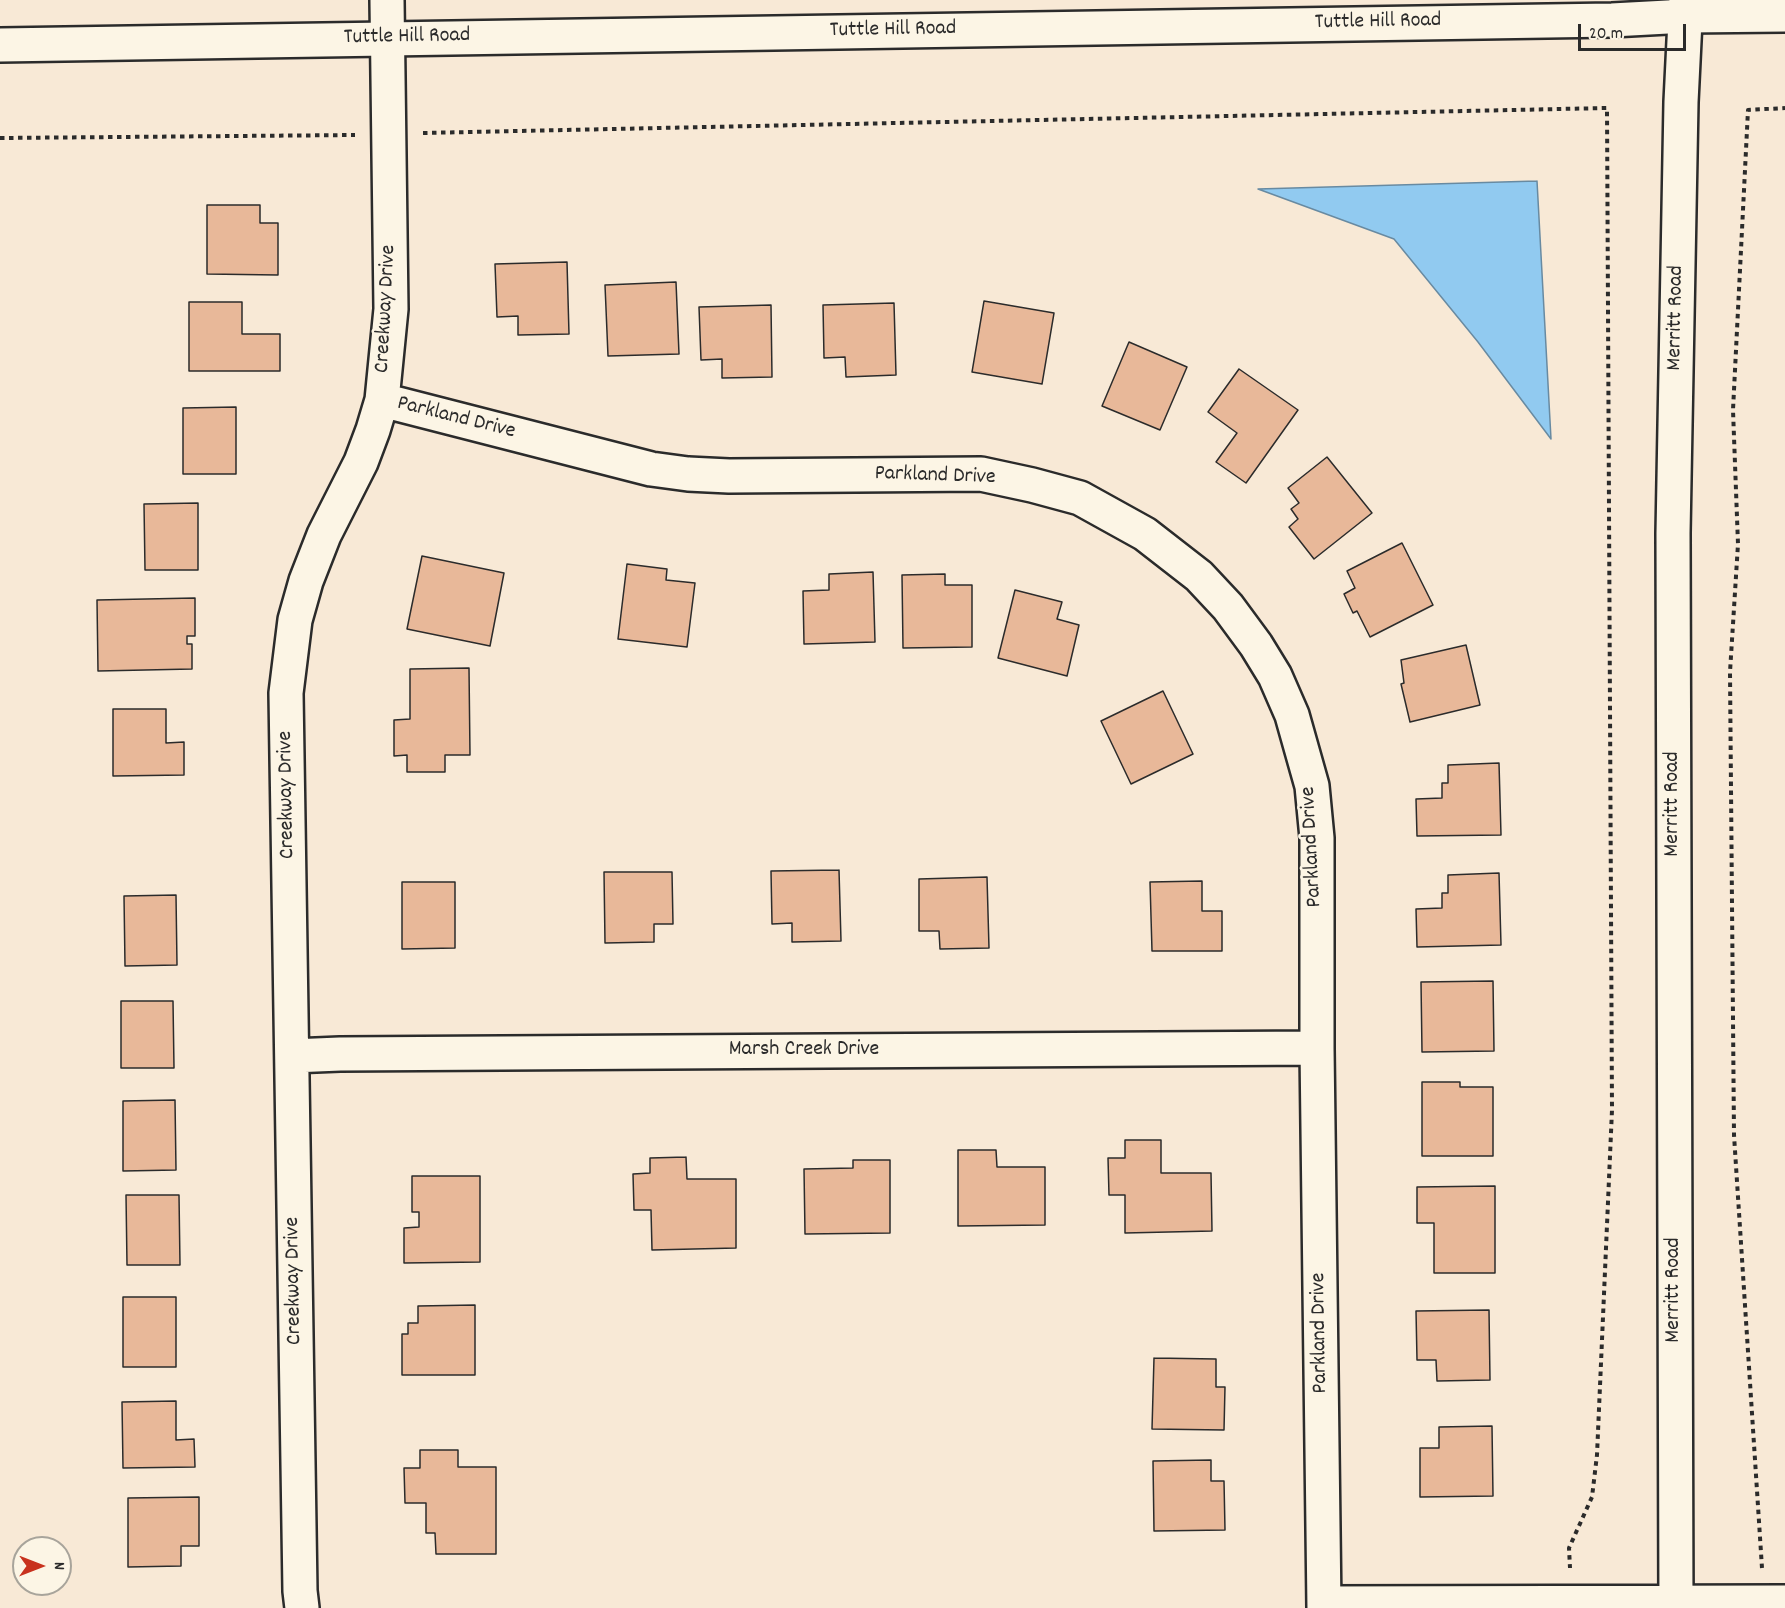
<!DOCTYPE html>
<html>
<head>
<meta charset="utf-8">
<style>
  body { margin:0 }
  #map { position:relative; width:1785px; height:1608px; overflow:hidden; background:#f8e9d6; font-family:Dekko,sans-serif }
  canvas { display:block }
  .north { position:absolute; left:12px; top:1536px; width:60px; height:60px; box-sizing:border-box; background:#fcf5e5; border:2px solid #a8a49b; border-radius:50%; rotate:90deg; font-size:16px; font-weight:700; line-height:24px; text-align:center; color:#2b2b2b }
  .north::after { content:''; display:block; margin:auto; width:21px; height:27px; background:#c8321e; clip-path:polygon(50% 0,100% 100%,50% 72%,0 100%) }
  .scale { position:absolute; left:1578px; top:24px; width:108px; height:27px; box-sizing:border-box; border:3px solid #2b2b2b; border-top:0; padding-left:8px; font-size:18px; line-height:21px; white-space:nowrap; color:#2b2b2b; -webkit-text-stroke:4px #fcf5e5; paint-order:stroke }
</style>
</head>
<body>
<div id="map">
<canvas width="1785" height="1608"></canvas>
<div class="north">N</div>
<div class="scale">20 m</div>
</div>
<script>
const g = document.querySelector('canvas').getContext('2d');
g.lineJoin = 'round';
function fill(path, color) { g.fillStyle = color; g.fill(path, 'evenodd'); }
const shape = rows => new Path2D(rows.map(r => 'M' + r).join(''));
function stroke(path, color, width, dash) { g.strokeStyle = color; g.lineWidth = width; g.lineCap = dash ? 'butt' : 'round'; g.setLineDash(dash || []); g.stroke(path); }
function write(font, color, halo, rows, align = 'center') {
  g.font = font + ' Dekko,sans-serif'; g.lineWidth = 5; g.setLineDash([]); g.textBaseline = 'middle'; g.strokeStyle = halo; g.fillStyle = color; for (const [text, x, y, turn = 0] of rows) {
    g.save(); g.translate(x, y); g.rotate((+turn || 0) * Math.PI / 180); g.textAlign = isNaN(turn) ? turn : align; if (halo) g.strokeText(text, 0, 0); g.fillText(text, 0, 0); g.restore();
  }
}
const water = shape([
  [1537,181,1551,439,1478,342,1394,239,1258,189,1537,181]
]);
fill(water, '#91caf0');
stroke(water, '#688aa1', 1.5);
const building = shape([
  [207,205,260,205,260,223,278,223,278,275,207,274,207,205],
  [567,262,569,334,518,335,518,316,497,317,495,264,567,262],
  [676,282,679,354,608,356,605,285,676,282],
  [984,301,1054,313,1042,384,972,372,984,301],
  [189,302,242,302,242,334,280,334,280,371,189,371,189,302],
  [894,303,896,375,846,377,845,357,824,358,823,305,894,303],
  [771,305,772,377,722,378,722,359,701,360,699,307,771,305],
  [1129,342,1187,367,1160,430,1102,406,1129,342],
  [1239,369,1298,410,1246,483,1216,462,1237,433,1208,412,1239,369],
  [236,407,236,474,183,474,183,408,236,407],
  [1327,457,1372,513,1314,559,1289,527,1298,519,1291,509,1299,503,1288,488,1327,457],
  [198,503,198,570,145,570,144,504,198,503],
  [1402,543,1433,605,1370,637,1357,611,1353,613,1344,594,1355,588,1347,571,1402,543],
  [422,556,504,573,490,646,407,629,422,556],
  [627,564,667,569,666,580,695,583,687,647,618,639,627,564],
  [873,572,875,642,804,644,803,591,829,590,829,574,873,572],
  [945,574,945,585,972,585,972,647,903,648,902,575,945,574],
  [1015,590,1062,602,1057,619,1079,625,1067,676,998,658,1015,590],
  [195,598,195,636,187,636,187,644,192,644,192,669,98,671,97,600,195,598],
  [1466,645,1480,705,1410,722,1401,684,1404,683,1401,660,1466,645],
  [469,668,470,755,445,755,445,772,407,772,407,755,394,756,394,720,410,719,410,669,469,668],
  [1163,691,1193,754,1131,784,1101,721,1163,691],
  [113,709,166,709,166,743,184,742,184,775,113,776,113,709],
  [1499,763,1501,835,1417,836,1416,799,1442,798,1442,783,1448,783,1448,765,1499,763],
  [839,870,841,941,792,942,792,923,772,924,771,871,839,870],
  [604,872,672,872,673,924,654,924,654,942,605,943,604,872],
  [1499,873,1501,945,1417,947,1416,909,1442,908,1442,893,1448,893,1448,875,1499,873],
  [987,877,989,948,940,949,939,931,919,931,919,879,987,877],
  [1202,881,1202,911,1222,911,1222,951,1152,951,1150,882,1202,881],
  [402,882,455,882,455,948,402,949,402,882],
  [176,895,177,965,125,966,124,896,176,895],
  [1493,981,1494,1051,1422,1052,1421,982,1493,981],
  [121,1001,173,1001,174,1068,121,1068,121,1001],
  [1422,1082,1460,1082,1460,1087,1493,1087,1493,1156,1422,1156,1422,1082],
  [175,1100,176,1170,123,1171,123,1101,175,1100],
  [1125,1140,1161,1140,1161,1173,1211,1173,1212,1231,1125,1233,1125,1195,1109,1195,1108,1158,1125,1158,1125,1140],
  [958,1150,996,1150,997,1167,1045,1167,1045,1225,958,1226,958,1150],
  [686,1157,687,1179,736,1179,736,1248,652,1250,651,1210,634,1210,633,1174,650,1173,650,1158,686,1157],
  [853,1160,890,1160,890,1233,805,1234,804,1169,853,1168,853,1160],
  [412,1176,480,1176,480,1262,404,1263,404,1228,419,1227,419,1212,412,1212,412,1176],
  [1495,1186,1495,1273,1434,1273,1434,1223,1417,1223,1417,1187,1495,1186],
  [126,1195,179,1195,180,1265,127,1265,126,1195],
  [123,1297,176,1297,176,1367,123,1367,123,1297],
  [475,1305,475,1375,402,1375,402,1334,408,1334,408,1323,418,1323,418,1306,475,1305],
  [1489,1310,1490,1380,1437,1381,1436,1360,1417,1360,1416,1311,1489,1310],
  [1154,1358,1216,1359,1216,1387,1225,1387,1224,1430,1152,1429,1154,1358],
  [176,1401,176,1440,194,1439,195,1467,123,1468,122,1402,176,1401],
  [1492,1426,1493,1496,1420,1497,1420,1448,1439,1448,1439,1427,1492,1426],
  [420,1450,458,1450,458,1467,496,1467,496,1554,436,1554,435,1533,426,1533,426,1503,405,1503,404,1468,420,1468,420,1450],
  [1211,1460,1211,1481,1224,1481,1225,1530,1154,1531,1153,1461,1211,1460],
  [199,1497,199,1546,181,1546,181,1566,128,1567,128,1498,199,1497]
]);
fill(building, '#e8b899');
stroke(building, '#2b2b2b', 1.5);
const minor = shape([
  [382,400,651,469,688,474,729,476,981,474,1032,485,1080,498,1145,534,1199,576,1228,607,1256,645,1275,676,1292,715,1312,786,1317,838,1317,1048,1324,1608],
  [292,1056,340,1054,1317,1048],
  [1324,1603,1785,1602],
  [302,1608,300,1591,286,693,295,620,306,581,324,535,361,462,373,430,382,400,391,309,387,0],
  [1676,1608,1673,533,1681,102,1686,0]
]);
const major = shape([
  [0,45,1612,20,1686,16,1785,15]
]);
stroke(minor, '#2b2b2b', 38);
stroke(major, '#2b2b2b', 38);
stroke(shape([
  [423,133,1607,108,1612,1110,1597,1455,1592,1497,1569,1548,1570,1568],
  [0,138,355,135],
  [1762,1568,1734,1135,1730,672,1738,544,1733,410,1748,110,1785,108]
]), '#2b2b2b', 4, [4.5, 4.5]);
stroke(minor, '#fcf5e5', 33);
stroke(major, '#fcf5e5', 33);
write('22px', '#2b2b2b', '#fcf5e5', [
  ["Tuttle Hill Road",1378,23,-1],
  ["Tuttle Hill Road",893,31,-1],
  ["Tuttle Hill Road",407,38,-1],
  ["Creekway Drive",387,309,-87],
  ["Merritt Road",1677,318,-89],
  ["Parkland Drive",456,419,14],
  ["Parkland Drive",935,477,2],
  ["Creekway Drive",288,795,-91],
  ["Merritt Road",1674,804,-90],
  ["Parkland Drive",1313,847,-93],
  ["Marsh Creek Drive",804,1051],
  ["Creekway Drive",295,1281,-91],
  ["Merritt Road",1675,1290,-90],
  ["Parkland Drive",1321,1333,-91]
]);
</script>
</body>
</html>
